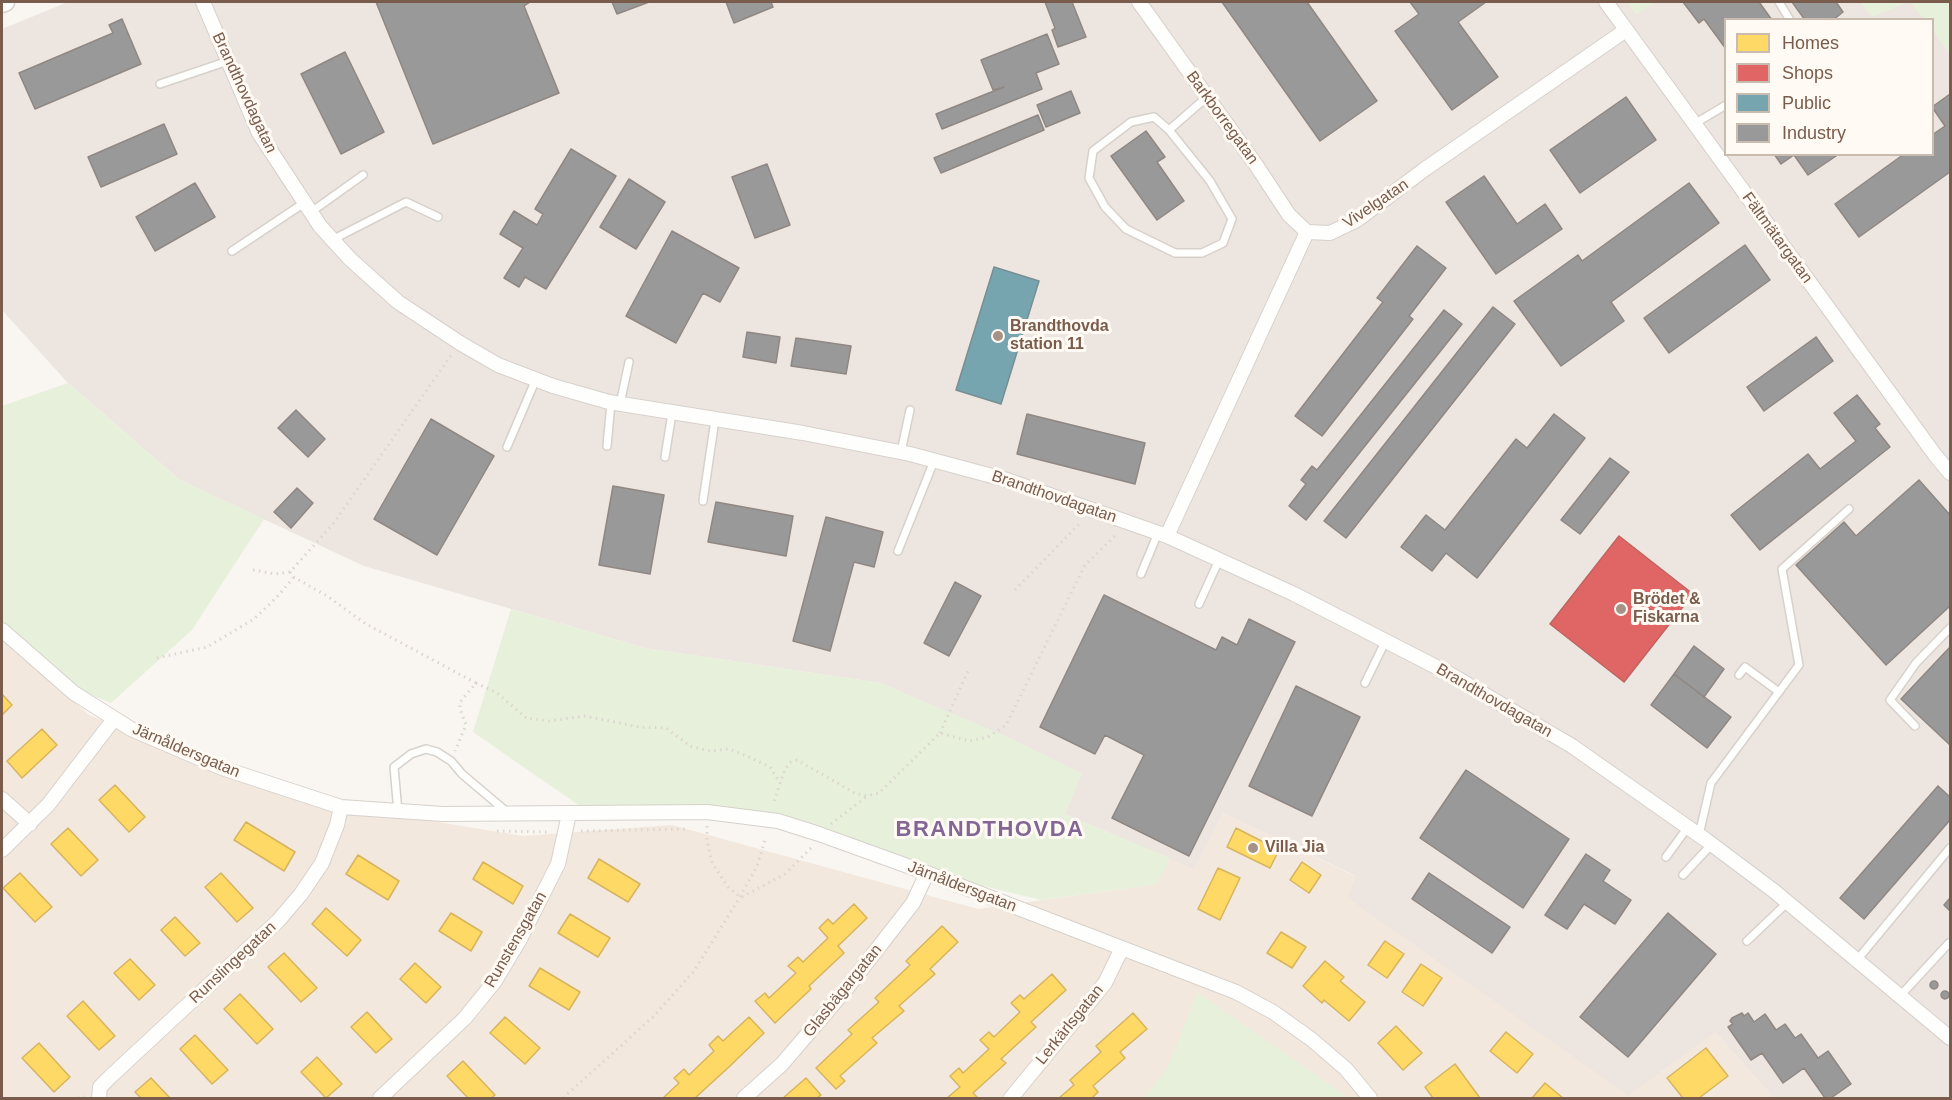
<!DOCTYPE html>
<html>
<head>
<meta charset="utf-8">
<style>
  body { margin:0 }
  #map { position:relative; width:1952px; height:1100px; overflow:hidden; background:#f9f5f0; font-family:Arial,sans-serif }
  canvas { display:block }
  .frame { position:absolute; inset:0; border:3px solid #7a5c4d; pointer-events:none }
  .legend { position:absolute; left:1724px; top:18px; width:210px; height:138px; box-sizing:border-box; background:#fffaf3; border:2px solid #cabbb1; margin:0; padding:8px 10px; list-style:none; font-size:18px; color:#7a5c4d }
  .legend li { display:flex; align-items:center; gap:12px; height:30px }
  .legend b { width:30px; border:2px solid #cabbb1 }
</style>
</head>
<body>
<div id="map">
<canvas width="1952" height="1100"></canvas>
<div class="frame"></div>
<ul class="legend">
<li><b style="height:16px;background:#ffd966"></b>Homes</li>
<li><b style="height:16px;background:#e06666"></b>Shops</li>
<li><b style="height:16px;background:#76a5af"></b>Public</li>
<li><b style="height:16px;background:#999"></b>Industry</li>
</ul>
</div>
<script>
const g = document.querySelector('canvas').getContext('2d');
g.lineJoin = 'round';
function fill(path, color) { g.fillStyle = color; g.fill(path, 'evenodd'); }
const shape = rows => new Path2D(rows.map(r => 'M' + r).join(''));
function stroke(path, color, width, dash) { g.strokeStyle = color; g.lineWidth = width; g.lineCap = dash ? 'butt' : 'round'; g.setLineDash(dash || []); g.stroke(path); }
function write(font, color, halo, rows, align = 'center') {
  g.font = font + ' Arial,sans-serif'; g.lineWidth = 6; g.setLineDash([]); g.textBaseline = 'middle'; g.strokeStyle = halo; g.fillStyle = color; for (const [text, x, y, turn = 0] of rows) {
    g.save(); g.translate(x, y); g.rotate((+turn || 0) * Math.PI / 180); g.textAlign = isNaN(turn) ? turn : align; if (halo) g.strokeText(text, 0, 0); g.fillText(text, 0, 0); g.restore();
  }
}
fill(shape([
  [2,641,89,715,285,797,523,836,672,825,978,909,1156,884,1170,858,1194,868,1223,813,1357,877,1715,1032,1774,1098,2,1098]
]), '#f2e8de');
fill(shape([
  [68,2,1949,2,1950,4,1950,1098,1774,1098,1715,1032,1628,1095,1348,898,1356,876,1223,813,1194,869,1065,814,1081,773,881,683,645,648,364,566,180,480,68,383,2,310,2,29],
  [1726,20,1932,20,1932,154,1726,154]
]), '#ede5e0');
fill(shape([
  [1628,2,1655,2,1636,15],
  [1860,2,1908,2,1872,17],
  [1910,2,1950,2,1950,55,1933,31,1932,20,1924,19],
  [68,383,180,480,264,519,192,630,111,703,70,686,2,629,2,406],
  [511,609,645,648,881,683,1012,739,1082,773,1065,814,1170,858,1157,884,1041,900,934,874,768,819,587,811,473,732],
  [1197,993,1198,993,1349,1098,1144,1098,1167,1069]
]), '#e7f0db');
const homes = shape([
  [2,694,12,705,2,715,2,694],
  [42,729,57,745,22,778,7,761,42,729],
  [115,785,145,817,129,832,99,800,115,785],
  [246,822,295,852,284,871,234,840,246,822],
  [68,828,98,860,81,876,51,844,68,828],
  [1236,828,1279,850,1270,868,1227,847,1236,828],
  [358,855,399,881,388,900,346,874,358,855],
  [599,859,640,884,628,902,588,878,599,859],
  [483,862,523,886,513,904,473,879,483,862],
  [1302,862,1321,875,1309,893,1290,880,1302,862],
  [1218,868,1240,878,1220,920,1198,909,1218,868],
  [20,873,52,907,35,922,3,888,20,873],
  [221,873,253,908,237,922,205,887,221,873],
  [854,904,867,918,838,946,844,953,809,986,811,989,775,1023,755,1001,765,993,769,998,796,973,788,966,798,957,803,962,828,938,819,928,828,919,833,924,854,904],
  [326,908,361,940,347,956,312,924,326,908],
  [451,913,482,932,471,951,439,931,451,913],
  [570,914,610,938,598,957,558,933,570,914],
  [175,917,200,943,185,956,161,930,175,917],
  [942,926,958,942,930,969,935,974,899,1006,904,1011,872,1038,877,1043,840,1076,845,1081,836,1089,816,1068,852,1034,848,1030,879,1002,875,998,910,965,906,961,942,926],
  [1281,932,1306,947,1292,968,1267,953,1281,932],
  [1385,941,1404,954,1387,978,1368,965,1385,941],
  [284,953,317,988,301,1002,268,967,284,953],
  [130,959,155,985,139,1000,114,973,130,959],
  [1325,961,1344,977,1340,981,1365,1002,1349,1021,1324,1000,1322,1003,1303,986,1325,961],
  [415,963,441,987,426,1003,400,979,415,963],
  [1421,964,1442,978,1423,1006,1402,992,1421,964],
  [540,968,580,992,569,1010,529,986,540,968],
  [1052,974,1066,990,1031,1022,1036,1027,1001,1059,1006,1063,973,1093,978,1098,947,1098,960,1087,950,1076,959,1068,963,1073,989,1049,980,1040,989,1032,994,1037,1020,1012,1011,1003,1020,995,1024,999,1052,974],
  [240,994,273,1029,257,1044,224,1009,240,994],
  [83,1001,115,1036,99,1050,67,1016,83,1001],
  [367,1012,392,1039,376,1053,351,1027,367,1012],
  [1133,1013,1147,1029,1120,1052,1125,1058,1093,1086,1098,1092,1092,1098,1059,1098,1074,1085,1070,1080,1101,1052,1096,1046,1133,1013],
  [505,1017,540,1048,525,1064,490,1033,505,1017],
  [749,1017,764,1033,730,1066,695,1098,663,1098,679,1083,674,1078,684,1069,689,1075,714,1051,709,1045,718,1036,723,1041,749,1017],
  [1396,1026,1422,1053,1403,1070,1378,1043,1396,1026],
  [1506,1032,1533,1054,1517,1073,1490,1051,1506,1032],
  [195,1035,228,1070,212,1084,180,1049,195,1035],
  [39,1043,70,1077,54,1092,22,1058,39,1043],
  [1706,1048,1728,1076,1699,1098,1683,1098,1667,1078,1706,1048],
  [317,1057,342,1084,326,1098,301,1072,317,1057],
  [463,1061,495,1095,491,1098,468,1098,447,1076,463,1061],
  [1455,1064,1480,1098,1433,1098,1425,1087,1455,1064],
  [151,1078,170,1098,141,1098,135,1092,151,1078],
  [806,1078,821,1095,817,1098,783,1098,806,1078],
  [1545,1083,1563,1098,1532,1098,1545,1083]
]);
fill(homes, '#ffd966');
stroke(homes, '#d7b45e', 1.5);
const shops = shape([
  [1619,536,1693,594,1624,682,1550,624,1619,536]
]);
fill(shops, '#e06666');
stroke(shops, '#c1635e', 1.5);
const public = shape([
  [994,267,1039,281,1001,404,956,390,994,267]
]);
fill(public, '#76a5af');
stroke(public, '#778f92', 1.5);
const industry = shape([
  [376,2,530,2,524,6,559,93,433,144,376,2],
  [612,2,649,2,617,14,612,2],
  [726,2,771,2,773,7,734,23,726,2],
  [1045,2,1072,2,1086,37,1058,47,1052,30,1055,28,1045,2],
  [1222,2,1307,2,1377,101,1320,141,1222,2],
  [1410,2,1486,2,1458,22,1498,77,1452,110,1395,31,1419,14,1410,2],
  [1683,2,1759,2,1772,20,1726,20,1726,49,1704,19,1699,23,1683,2],
  [1792,2,1836,2,1843,12,1833,20,1805,20,1792,2],
  [122,19,141,64,35,109,19,73,113,33,109,25,122,19],
  [1047,34,1059,64,1036,73,1042,89,942,129,936,114,1004,87,993,90,981,60,1047,34],
  [345,52,384,132,341,154,301,74,345,52],
  [1071,91,1080,113,1046,127,1037,105,1071,91],
  [1950,94,1950,172,1859,237,1835,204,1904,154,1932,154,1932,135,1945,126,1932,107,1950,94],
  [1626,97,1656,140,1580,193,1550,150,1626,97],
  [1038,115,1044,130,941,173,934,158,1038,115],
  [164,124,177,154,101,187,88,157,164,124],
  [1146,131,1165,157,1157,162,1184,201,1157,220,1111,156,1146,131],
  [571,149,616,176,546,289,525,277,519,287,504,278,523,248,500,234,514,211,537,225,543,214,535,209,571,149],
  [1774,154,1839,154,1808,175,1794,155,1781,164,1774,154],
  [767,164,790,225,755,238,732,177,767,164],
  [1484,176,1517,224,1545,204,1562,229,1496,274,1446,202,1484,176],
  [629,179,665,202,636,249,600,227,629,179],
  [195,183,215,217,155,251,136,217,195,183],
  [1689,183,1719,223,1611,302,1624,321,1561,366,1514,301,1578,255,1582,261,1689,183],
  [672,231,739,268,720,302,703,293,676,343,626,316,672,231],
  [1745,245,1770,280,1669,353,1644,318,1745,245],
  [1417,246,1446,268,1409,316,1413,319,1322,436,1295,416,1383,302,1377,298,1417,246],
  [1493,307,1515,324,1346,538,1324,521,1493,307],
  [1444,310,1462,324,1306,520,1289,506,1306,484,1301,480,1312,466,1317,470,1444,310],
  [747,332,780,337,776,363,743,357,747,332],
  [1816,337,1833,361,1764,411,1747,387,1816,337],
  [796,338,851,346,846,374,791,366,796,338],
  [1857,395,1880,424,1875,428,1890,447,1760,550,1731,515,1808,454,1820,469,1856,441,1834,413,1857,395],
  [296,410,325,439,308,457,278,428,296,410],
  [1027,414,1145,443,1135,484,1017,454,1027,414],
  [1554,414,1585,438,1477,578,1446,553,1432,571,1401,547,1426,515,1445,530,1516,439,1527,448,1554,414],
  [431,419,494,456,437,555,374,519,431,419],
  [1610,458,1629,472,1580,534,1561,520,1610,458],
  [1919,480,1950,515,1950,606,1886,665,1796,565,1844,522,1856,536,1919,480],
  [613,486,664,495,650,574,599,565,613,486],
  [297,488,313,503,291,528,274,512,297,488],
  [716,502,793,516,786,556,708,542,716,502],
  [826,517,883,532,874,567,854,562,830,651,793,641,826,517],
  [955,582,981,596,949,656,924,643,955,582],
  [1104,595,1216,650,1222,637,1237,645,1249,619,1295,642,1189,856,1112,818,1144,755,1105,735,1095,754,1040,727,1104,595],
  [1694,646,1724,669,1704,697,1674,674,1694,646],
  [1950,647,1950,745,1901,699,1950,647],
  [1674,674,1731,717,1707,748,1651,705,1674,674],
  [1296,686,1360,717,1312,816,1249,786,1296,686],
  [1466,770,1569,839,1523,908,1420,838,1466,770],
  [1938,786,1950,797,1950,820,1864,919,1840,898,1938,786],
  [1586,854,1610,870,1603,881,1631,900,1615,924,1584,904,1567,929,1545,915,1586,854],
  [1429,873,1510,927,1492,953,1412,899,1429,873],
  [1950,898,1950,911,1944,905,1950,898],
  [1668,913,1716,954,1628,1057,1580,1017,1668,913],
  '1930 985a4 4 0 1 1 8 0a4 4 0 1 1-8 0Z',
  '1941 995a4 4 0 1 1 8 0a4 4 0 1 1-8 0Z',
  [1742,1013,1744,1016,1748,1013,1754,1022,1765,1014,1776,1030,1785,1024,1795,1038,1801,1034,1818,1058,1828,1051,1851,1084,1831,1098,1825,1098,1804,1068,1783,1083,1762,1053,1751,1060,1728,1027,1733,1024,1730,1021,1732,1018,1742,1013]
]);
fill(industry, '#999');
stroke(industry, '#908782', 1.5);
const service = shape([
  [1779,2,1790,20],
  [160,84,228,61],
  [1694,124,1726,105],
  [1169,130,1154,117,1131,122,1093,151,1089,178,1105,207,1126,229,1175,253,1202,253,1223,243,1232,219,1210,181,1169,130,1207,97],
  [311,212,363,175],
  [332,240,406,202,438,217],
  [232,251,304,203],
  [620,404,629,362],
  [607,446,611,403],
  [507,447,536,379],
  [901,452,910,410],
  [665,457,672,413],
  [703,501,715,420],
  [898,551,934,461],
  [1141,574,1158,533],
  [1199,604,1219,560],
  [1739,675,1745,667,1779,692],
  [1365,683,1386,640],
  [1915,726,1890,700,1916,663,1950,628],
  [398,812,394,767,411,754,426,749,437,752,451,761,462,774,507,812],
  [1699,835,1711,783,1799,665,1782,569,1849,509],
  [1666,857,1688,827],
  [1683,875,1712,844],
  [1747,941,1788,902],
  [1857,960,1950,848],
  [1900,996,1949,943,1950,945]
]);
const minor = shape([
  [203,2,259,133,320,226,350,259,398,302,460,343,498,365,553,386,609,402,803,433,910,454,1007,480,1167,536,1294,594,1448,673,1572,746,1706,840,1774,891,1950,1038],
  [1139,2,1256,165,1289,215,1307,232],
  [1606,2,1935,455,1950,473],
  [1167,536,1307,232,1330,233,1357,220,1425,169,1626,30],
  [2,630,74,693,131,729,222,768,341,807,443,814,707,812,778,821,819,834,927,873,1236,992,1273,1012,1311,1039,1346,1069,1370,1098],
  [2,799,30,824],
  [2,850,48,805,114,719],
  [99,1098,100,1087,111,1076,278,921,301,894,322,863,337,825,341,807],
  [380,1098,465,1018,495,981,519,941,558,864,569,814],
  [744,1098,782,1064,847,988,913,903,927,873],
  [1011,1098,1105,983,1122,948]
]);
const tertiary = shape([
  [2,3,5,2]
]);
stroke(service, '#d7d1cb', 10);
stroke(minor, '#d7d1cb', 16);
stroke(tertiary, '#d7d1cb', 21);
stroke(shape([
  [253,570,275,574,290,572,333,524,452,354],
  [290,572,292,576,327,596,366,624,476,683,460,702,460,709,466,725,455,751],
  [1015,590,1081,522],
  [157,658,207,647,254,619,276,598,294,577],
  [476,683,497,693,526,718,549,721,585,716,639,727,666,728,690,746,710,751,729,749,749,757,770,767,780,783],
  [940,733,968,671],
  [774,801,785,769,791,762,797,760,855,793,867,796,879,793,940,733,969,741,988,737,1006,725,1085,565,1118,533],
  [831,824,866,797],
  [707,826,707,840,712,863,728,887,740,897],
  [497,831,551,832],
  [581,831,686,829],
  [742,897,785,874,812,847],
  [78,1098,85,1097],
  [563,1098,654,1016,694,971,740,897,757,866,766,837]
]), '#dcd5d0', 3, [1.5, 4.5]);
stroke(service, '#fefefd', 7);
stroke(minor, '#fefefd', 14);
stroke(tertiary, '#fefefd', 18);
for (const [x, y, r, color] of [
  [998,336,6,"#a69286"],
  [1621,609,6,"#a69286"],
  [1253,848,6,"#a69286"]
]) { const dot = new Path2D(); dot.arc(x, y, r, 0, 2 * Math.PI); g.fillStyle = color; g.fill(dot); stroke(dot, '#fffaf3', 2); }
write('16px', '#7a5c4d', '#fffaf3', [
  ["Brandthovdagatan",244,93,65],
  ["Barkborregatan",1222,118,54],
  ["Vivelgatan",1376,204,-34],
  ["Fältmätargatan",1777,238,54],
  ["Brandthovdagatan",1054,497,19],
  ["Brandthovdagatan",1494,701,30],
  ["Järnåldersgatan",186,751,23],
  ["Järnåldersgatan",962,887,21],
  ["Runstensgatan",516,940,-60],
  ["Runslingegatan",233,963,-43],
  ["Glasbägargatan",843,991,-51],
  ["Lerkärlsgatan",1070,1025,-51]
]);
write('bold 16px', '#7a5c4d', '#fffaf3', [
  ["Brandthovda",1010,327],
  ["station 11",1010,345],
  ["Brödet &",1633,600],
  ["Fiskarna",1633,618],
  ["Villa Jia",1265,848]
], 'left');
g.letterSpacing = '1.5px';
write('bold 22px', '#846695', '#fffaf3', [
  ["BRANDTHOVDA",990,830]
]);
g.letterSpacing = '0px';
</script>
</body>
</html>
